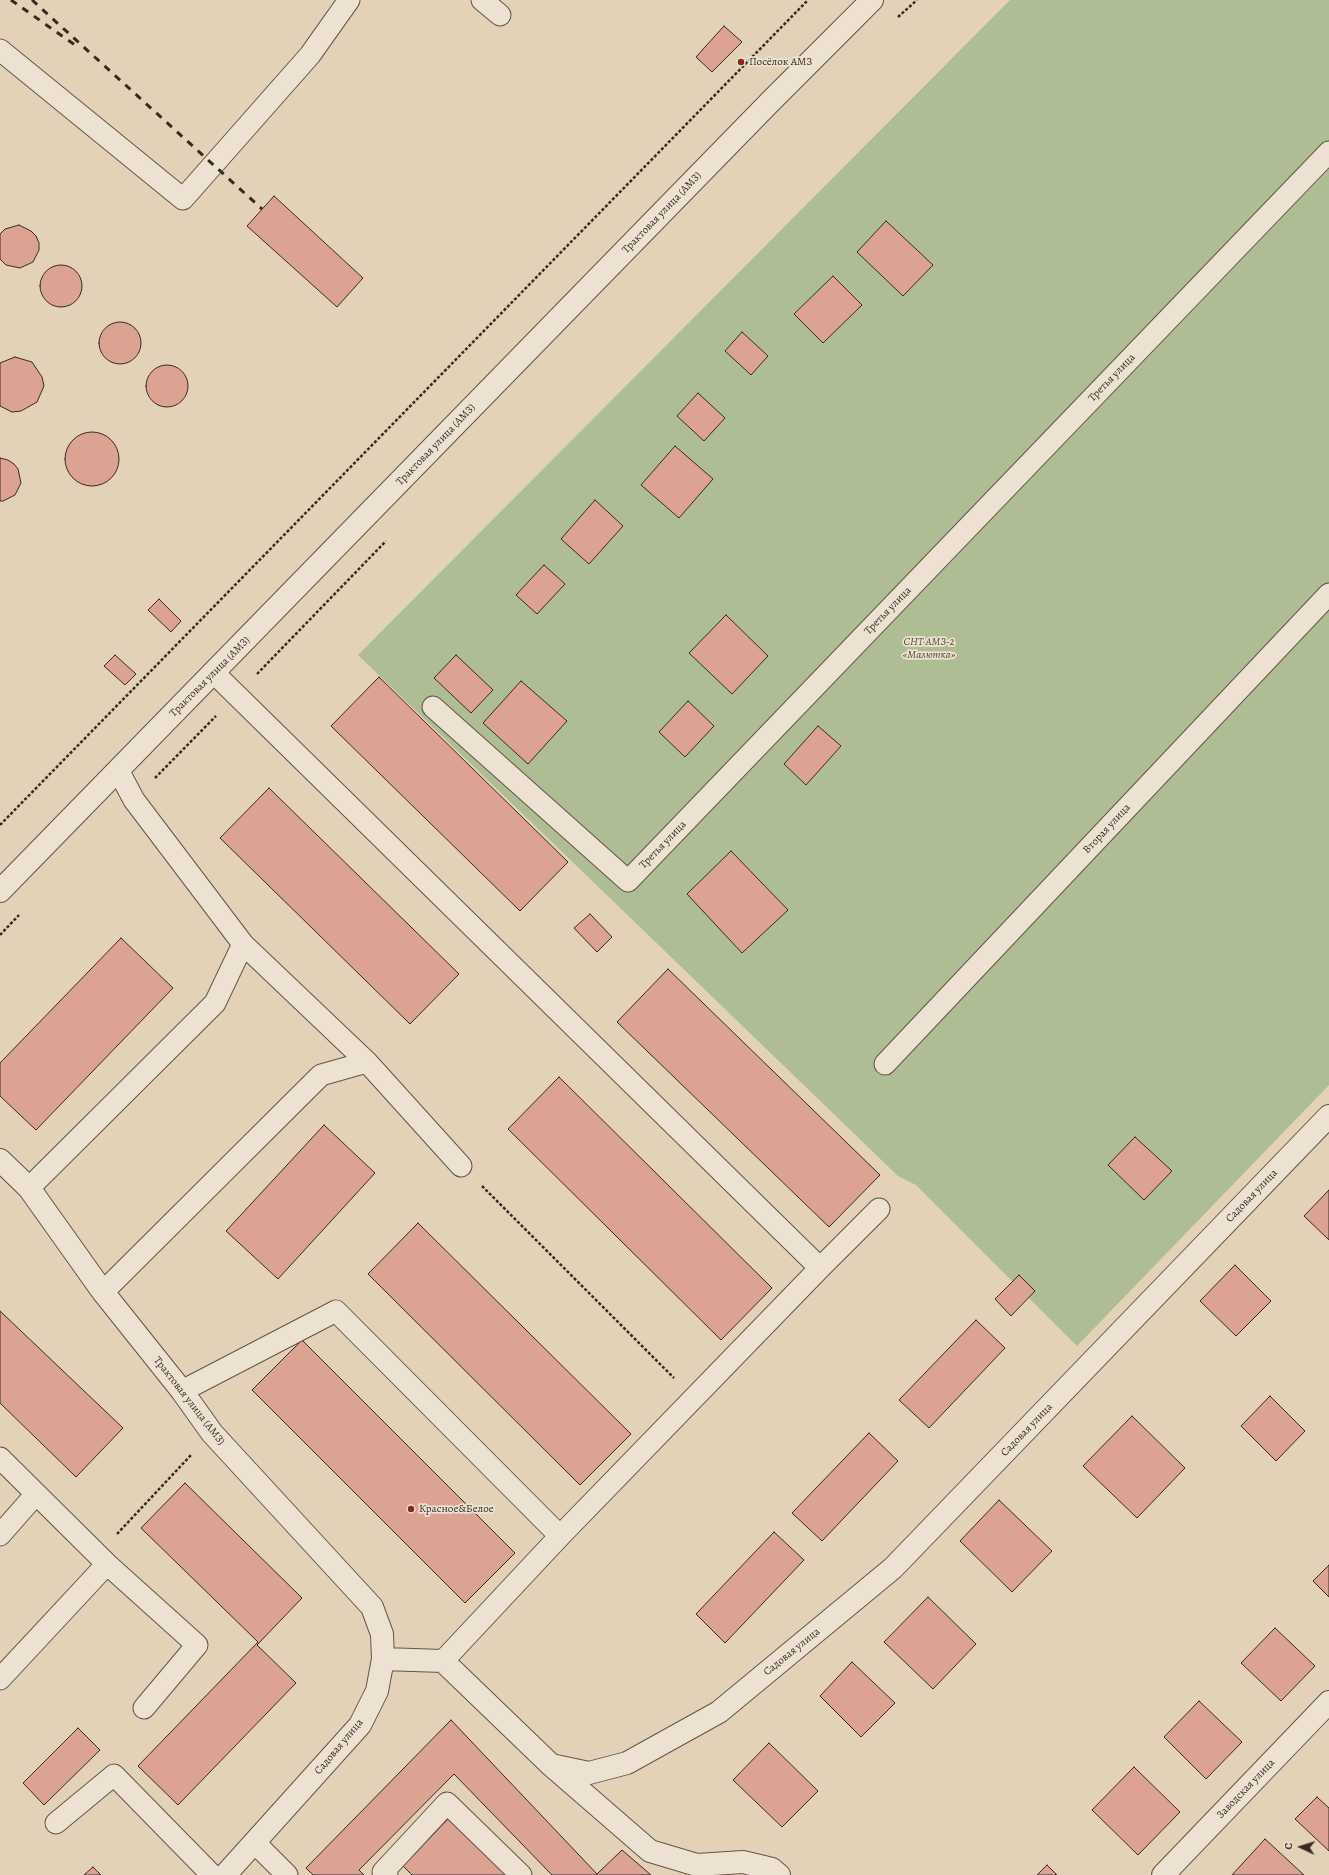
<!DOCTYPE html>
<html>
<head>
<meta charset="utf-8">
<style>
  body { margin:0 }
  #map { position:relative; width:1329px; height:1875px; overflow:hidden; background:#e3d2b8; font-family:Alegreya,serif }
  canvas { display:block }
  .north { position:absolute; left:1281px; top:1827px; width:40px; height:40px; -webkit-text-stroke:3px #ede2d1; paint-order:stroke; rotate:274deg; font-size:11px; font-weight:700; line-height:16px; text-align:center; color:#382a23 }
  .north::after { content:''; display:block; margin:auto; width:14px; height:18px; background:#382a23; clip-path:polygon(50% 0,100% 100%,50% 72%,0 100%) }
</style>
</head>
<body>
<div id="map">
<canvas width="1329" height="1875"></canvas>
<div class="north">С</div>
</div>
<script>
const g = document.querySelector('canvas').getContext('2d');
g.lineJoin = 'round';
function fill(path, color) { g.fillStyle = color; g.fill(path, 'evenodd'); }
const shape = rows => new Path2D(rows.map(r => 'M' + r).join(''));
function stroke(path, color, width, dash) { g.strokeStyle = color; g.lineWidth = width; g.lineCap = dash ? 'butt' : 'round'; g.setLineDash(dash || []); g.stroke(path); }
function write(font, color, halo, rows, align = 'center') {
  g.font = font + ' Alegreya,serif'; g.lineWidth = 3.5; g.setLineDash([]); g.textBaseline = 'middle'; g.strokeStyle = halo; g.fillStyle = color; for (const [text, x, y, turn = 0] of rows) {
    g.save(); g.translate(x, y); g.rotate((+turn || 0) * Math.PI / 180); g.textAlign = isNaN(turn) ? turn : align; if (halo) g.strokeText(text, 0, 0); g.fillText(text, 0, 0); g.restore();
  }
}
fill(shape([
  [1010,0,1329,0,1329,1085,1077,1346,916,1185,898,1176,358,655]
]), '#aebd93');
const building = shape([
  [724,26,742,42,712,72,696,57,724,26],
  [274,196,363,278,337,307,247,226,274,196],
  [886,221,933,265,903,296,857,252,886,221],
  [19,225,31,231,36,236,39,243,39,250,33,262,20,268,6,265,0,259,0,234,5,229,19,225],
  '40 286a21 21 0 1 1 42 0a21 21 0 1 1-42 0Z',
  [833,276,862,305,823,343,794,314,833,276],
  '99 343a21 21 0 1 1 42 0a21 21 0 1 1-42 0Z',
  [742,332,768,356,751,375,725,351,742,332],
  [15,357,32,362,42,377,44,386,37,402,21,411,12,412,0,406,0,363,15,357],
  '146 386a21 21 0 1 1 42 0a21 21 0 1 1-42 0Z',
  [698,393,725,418,704,441,677,416,698,393],
  '65 459a27 27 0 1 1 54 0a27 27 0 1 1-54 0Z',
  [675,446,713,479,679,518,641,485,675,446],
  [0,458,8,460,14,464,18,469,21,483,15,495,3,501,0,501,0,458],
  [595,500,623,526,589,564,561,539,595,500],
  [544,565,565,584,537,614,516,595,544,565],
  [159,599,181,621,171,632,148,610,159,599],
  [726,615,768,656,732,694,689,653,726,615],
  [115,655,136,674,125,685,104,666,115,655],
  [456,655,493,690,471,713,434,678,456,655],
  [379,677,568,862,520,911,331,726,379,677],
  [521,681,567,721,528,764,483,723,521,681],
  [688,701,714,726,685,757,659,732,688,701],
  [818,726,841,746,806,785,784,764,818,726],
  [269,788,459,974,410,1024,220,838,269,788],
  [731,851,788,910,742,953,687,894,731,851],
  [590,914,612,937,597,952,574,928,590,914],
  [121,938,173,988,36,1130,0,1096,0,1063,121,938],
  [668,969,880,1175,829,1227,617,1022,668,969],
  [559,1077,772,1288,721,1340,508,1129,559,1077],
  [324,1125,375,1173,278,1279,226,1231,324,1125],
  [1135,1137,1172,1171,1144,1200,1108,1165,1135,1137],
  [1329,1190,1329,1240,1304,1216,1329,1190],
  [418,1223,631,1434,580,1485,368,1274,418,1223],
  [1235,1265,1271,1301,1236,1336,1200,1301,1235,1265],
  [1019,1275,1035,1291,1011,1316,995,1299,1019,1275],
  [0,1311,123,1428,76,1477,0,1403,0,1311],
  [976,1320,1005,1348,929,1428,899,1400,976,1320],
  [302,1340,515,1553,465,1603,252,1390,302,1340],
  [1270,1396,1305,1431,1276,1461,1241,1426,1270,1396],
  [1132,1416,1185,1468,1137,1518,1083,1466,1132,1416],
  [869,1433,898,1461,822,1541,792,1513,869,1433],
  [185,1483,302,1598,257,1645,296,1683,178,1805,138,1766,258,1642,141,1528,185,1483],
  [999,1500,1052,1551,1012,1592,960,1541,999,1500],
  [774,1532,804,1560,725,1643,696,1614,774,1532],
  [1329,1565,1329,1597,1313,1581,1329,1565],
  [928,1597,976,1644,933,1689,884,1642,928,1597],
  [1275,1628,1315,1666,1281,1701,1241,1663,1275,1628],
  [852,1662,895,1703,861,1737,820,1696,852,1662],
  [1199,1701,1242,1742,1206,1779,1164,1737,1199,1701],
  [451,1720,597,1874,622,1850,651,1875,552,1875,454,1774,359,1870,364,1875,313,1875,306,1868,451,1720],
  [78,1728,100,1750,44,1805,23,1783,78,1728],
  [769,1743,818,1791,782,1827,733,1780,769,1743],
  [1134,1767,1180,1812,1138,1855,1092,1810,1134,1767],
  [1317,1797,1329,1808,1329,1851,1295,1819,1317,1797],
  [448,1819,506,1875,412,1875,403,1866,448,1819],
  [1265,1839,1304,1875,1232,1875,1265,1839],
  [1047,1865,1057,1875,1037,1875,1047,1865],
  [93,1867,101,1875,84,1875,93,1867]
]);
fill(building, '#dca392');
stroke(building, '#382a23', 1);
const service = shape([
  [482,0,500,15],
  [0,50,183,199,310,55,349,0],
  [214,673,820,1268],
  [433,707,628,881,1329,152],
  [118,770,134,800,243,944,367,1062,461,1166],
  [885,1064,1329,594],
  [29,1188,215,1003,243,944],
  [103,1292,321,1075,367,1062],
  [182,1391,336,1311,560,1536],
  [0,1458,107,1564,197,1645,144,1708],
  [0,1535,36,1494],
  [443,1661,560,1536,820,1268,879,1209],
  [0,1679,107,1564],
  [56,1823,114,1775,212,1875],
  [255,1843,287,1875],
  [387,1875,383,1872,447,1803,521,1875]
]);
const minor = shape([
  [0,1160,29,1188,103,1292,182,1391,212,1433,372,1607,382,1634,383,1659],
  [552,1766,650,1851,697,1865,743,1862,772,1869,779,1875],
  [225,1875,360,1725,377,1691,383,1659,443,1661,551,1765,589,1773,627,1763,719,1712,893,1568,1329,1116],
  [1163,1875,1329,1702]
]);
const tertiary = shape([
  [0,891,770,102,872,0]
]);
stroke(service, '#635448', 23);
stroke(minor, '#635448', 24);
stroke(tertiary, '#635448', 24);
stroke(shape([
  [898,17,917,0],
  [257,674,386,541],
  [155,778,216,716],
  [0,825,808,0],
  [0,935,19,915],
  [482,1186,674,1378],
  [117,1534,192,1454]
]), '#382a23', 2.5, [3, 2]);
stroke(service, '#ede2d1', 21);
stroke(minor, '#ede2d1', 22);
stroke(tertiary, '#ede2d1', 22);
stroke(shape([
  [11,0,75,45],
  [32,0,262,209]
]), '#382a23', 3, [7, 7]);
for (const [x, y, r, color] of [
  [741,62,4,"#8f2418"],
  [411,1509,4,"#8f2418"]
]) { const dot = new Path2D(); dot.arc(x, y, r, 0, 2 * Math.PI); g.fillStyle = color; g.fill(dot); stroke(dot, '#ede2d1', 1.5); }
write('11px', '#382a23', '#ede2d1', [
  ["Посёлок АМЗ",749,62],
  ["Красное&Белое",419,1509]
], 'left');
write('11px', '#382a23', '#ede2d1', [
  ["Трактовая улица (АМЗ)",662,213,-46],
  ["Третья улица",1112,378,-46],
  ["Трактовая улица (АМЗ)",436,445,-46],
  ["Третья улица",888,611,-46],
  ["Трактовая улица (АМЗ)",210,677,-45],
  ["Вторая улица",1107,829,-47],
  ["Третья улица",663,845,-46],
  ["Садовая улица",1252,1196,-46],
  ["Трактовая улица (АМЗ)",189,1401,52],
  ["Садовая улица",1027,1430,-46],
  ["Садовая улица",792,1652,-39],
  ["Садовая улица",339,1747,-50],
  ["Заводская улица",1246,1789,-46]
]);
write('italic 11px', '#504739', '#ede2d1', [
  ["СНТ АМЗ-2",929,642],
  ["«Малютка»",929,655]
]);
</script>
</body>
</html>
